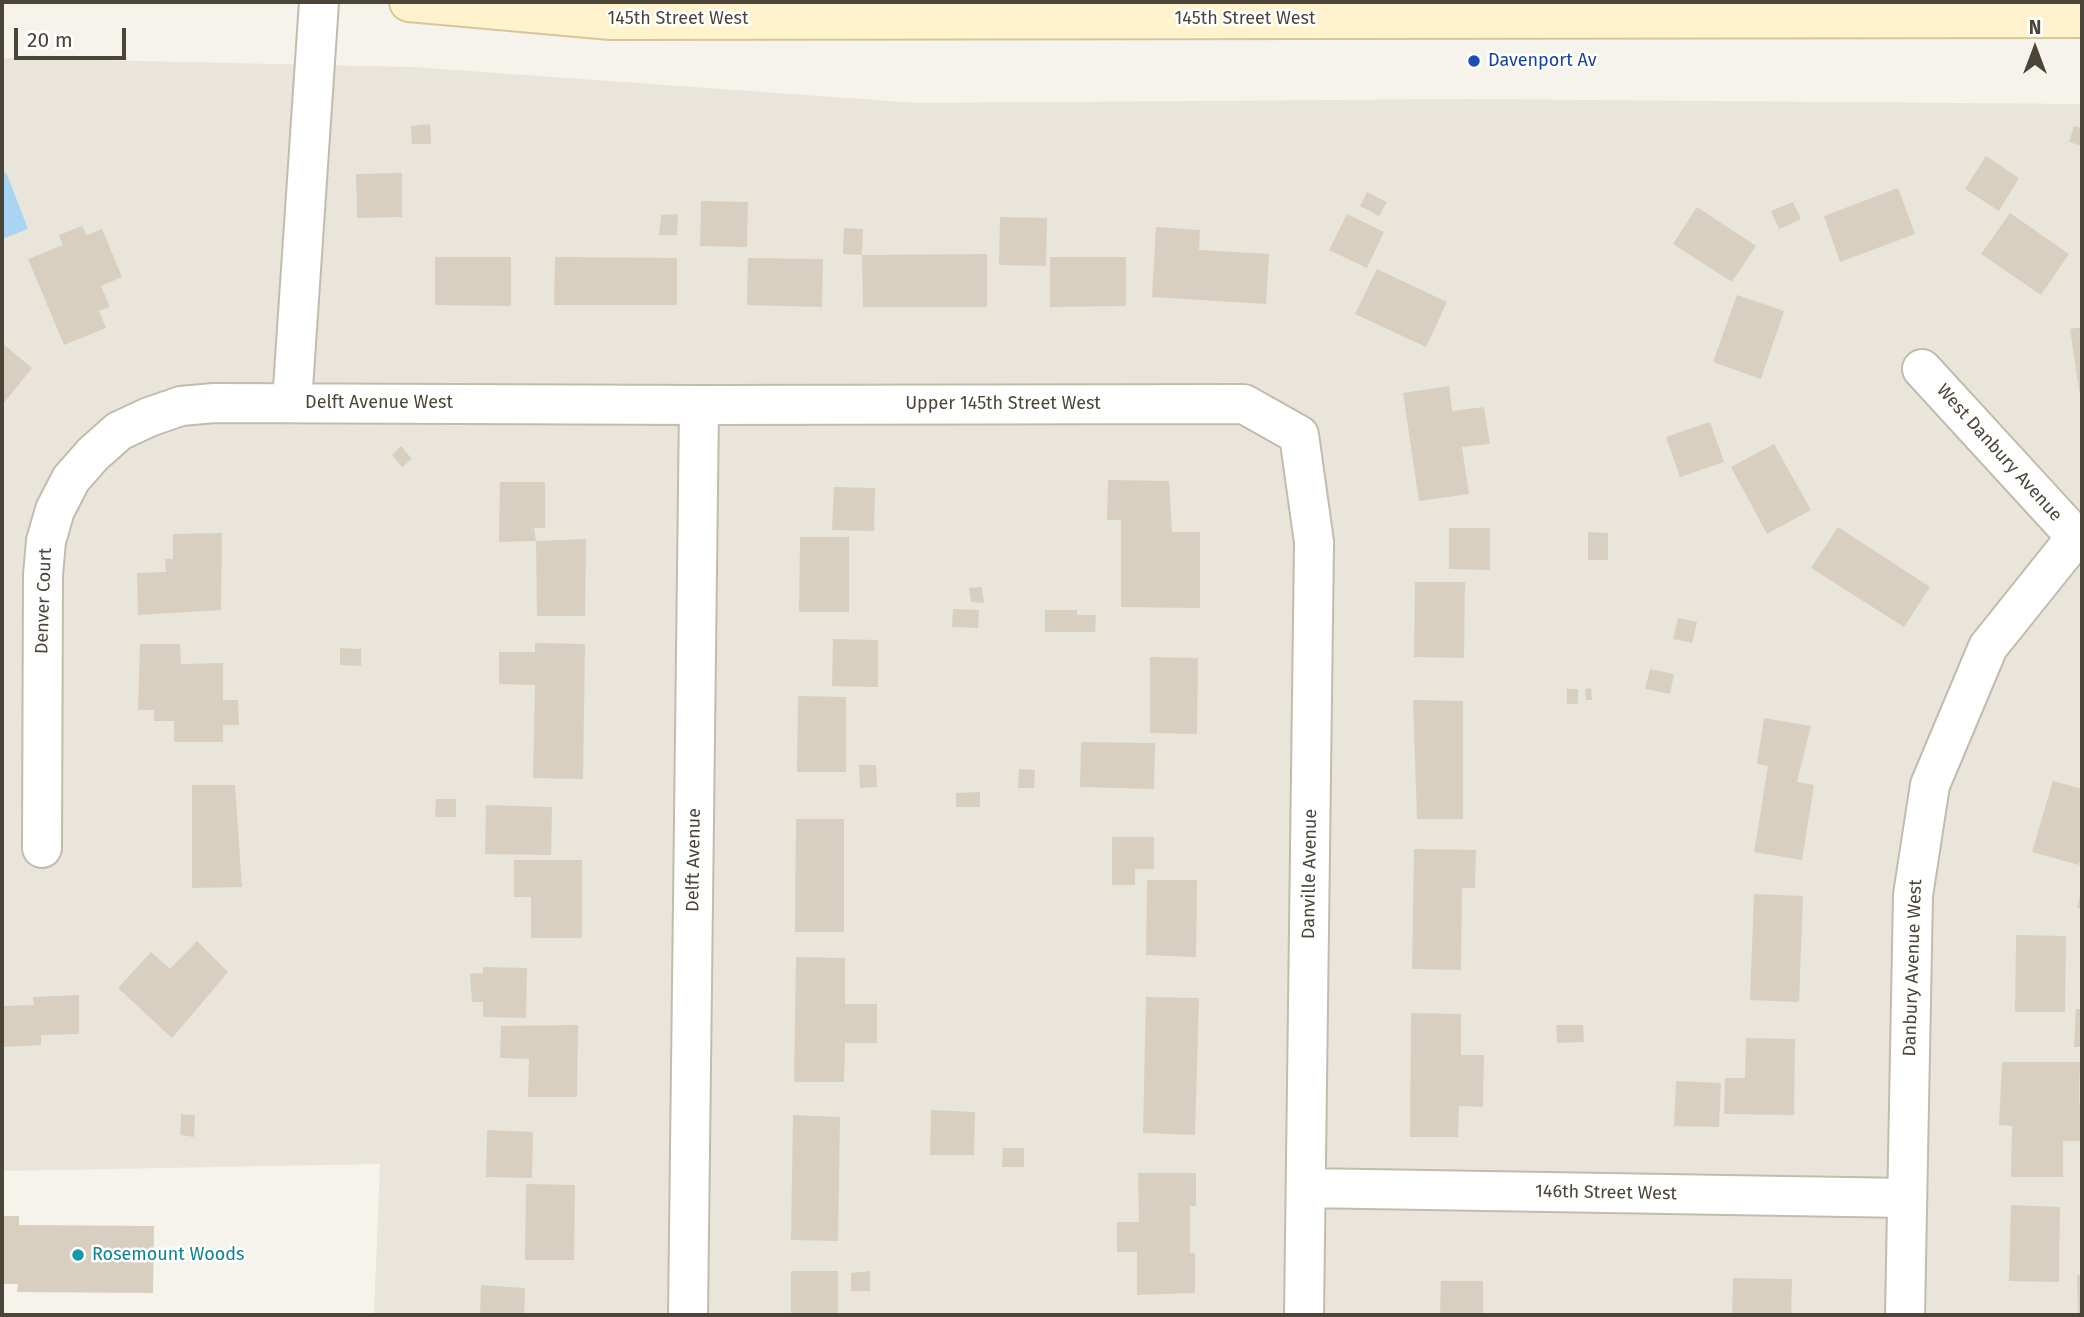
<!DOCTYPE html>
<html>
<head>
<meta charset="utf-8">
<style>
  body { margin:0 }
  #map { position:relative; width:2084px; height:1317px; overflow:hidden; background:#f6f3ec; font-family:"Fira Sans",sans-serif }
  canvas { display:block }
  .frame { position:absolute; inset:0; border:4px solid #4b4439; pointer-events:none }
  .north { position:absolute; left:2000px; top:14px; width:70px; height:70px; -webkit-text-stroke:5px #fff; paint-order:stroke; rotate:0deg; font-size:19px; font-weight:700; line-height:28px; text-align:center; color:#4b4439 }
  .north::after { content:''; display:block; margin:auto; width:24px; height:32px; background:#4b4439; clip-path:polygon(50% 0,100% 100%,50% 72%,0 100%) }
  .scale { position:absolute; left:14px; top:28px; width:112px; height:32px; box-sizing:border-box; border:4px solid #4b4439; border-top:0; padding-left:9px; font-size:21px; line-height:24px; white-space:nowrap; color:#4b4439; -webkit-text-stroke:5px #fff; paint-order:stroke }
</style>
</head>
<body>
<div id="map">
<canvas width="2084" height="1317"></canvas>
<div class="frame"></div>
<div class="north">N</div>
<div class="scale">20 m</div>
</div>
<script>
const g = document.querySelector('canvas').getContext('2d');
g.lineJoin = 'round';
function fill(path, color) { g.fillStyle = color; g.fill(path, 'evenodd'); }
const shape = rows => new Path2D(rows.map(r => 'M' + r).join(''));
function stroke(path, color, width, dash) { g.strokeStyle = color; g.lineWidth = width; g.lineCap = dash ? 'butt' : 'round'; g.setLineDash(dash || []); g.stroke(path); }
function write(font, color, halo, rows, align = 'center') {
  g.font = font + ' "Fira Sans",sans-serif'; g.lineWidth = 5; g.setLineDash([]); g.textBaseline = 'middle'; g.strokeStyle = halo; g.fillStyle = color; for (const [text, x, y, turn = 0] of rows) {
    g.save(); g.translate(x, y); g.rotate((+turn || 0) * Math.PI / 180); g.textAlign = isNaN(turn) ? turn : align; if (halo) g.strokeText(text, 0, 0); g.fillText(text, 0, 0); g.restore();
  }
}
fill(shape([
  [2,58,413,67,918,103,1469,99,2082,104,2082,1315,374,1315,380,1164,2,1171]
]), '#eae5da');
fill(shape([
  [6,172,28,229,2,239,2,174]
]), '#a9d4f2');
fill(shape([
  [430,124,431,144,412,144,411,126],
  [2074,126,2082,128,2082,146,2069,142],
  [1986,156,2019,178,1999,211,1965,189],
  [402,173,402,217,357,218,356,174],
  [1898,188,1915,234,1840,262,1824,216],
  [1367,192,1387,202,1379,216,1360,206],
  [701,201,748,202,747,247,700,246],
  [1793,202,1801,219,1779,229,1771,211],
  [1697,207,1756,246,1732,282,1673,244],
  [2010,213,2069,254,2041,295,1981,254],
  [678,214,677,235,659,235,661,215],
  [1347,214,1384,232,1367,268,1329,250],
  [1000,217,1047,218,1046,266,999,265],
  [82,226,87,235,102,229,122,277,101,286,110,307,99,311,106,328,64,345,28,259,63,245,59,235],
  [1156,227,1200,230,1199,250,1269,254,1266,304,1152,297],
  [844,228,863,229,862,255,843,254],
  [987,254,987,307,863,307,862,255],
  [435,257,511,257,511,306,435,305],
  [555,257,677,258,677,305,554,305],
  [1050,257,1126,257,1126,306,1050,307],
  [748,258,823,259,822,307,747,305],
  [1377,269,1447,302,1426,347,1355,314],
  [1737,295,1784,311,1761,379,1713,362],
  [2082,327,2082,403,2081,403,2070,329],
  [2,343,32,368,2,405],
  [1449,386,1452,411,1484,407,1490,444,1462,447,1469,494,1419,501,1403,393],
  [1710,422,1724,462,1680,477,1666,437],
  [1774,444,1811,510,1767,534,1731,467],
  [401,446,412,459,402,467,392,455],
  [1108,480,1169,481,1172,532,1200,532,1200,608,1121,607,1121,520,1107,520],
  [500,482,545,482,545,528,534,528,536,541,499,542],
  [834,487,875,488,874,531,832,530],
  [1838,527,1930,587,1904,627,1811,568],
  [1449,528,1490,528,1490,570,1449,569],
  [1588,532,1608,533,1608,560,1588,560],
  [222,533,221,610,138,615,137,573,166,572,165,559,173,559,173,534],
  [800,537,849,537,849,612,799,612],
  [586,539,585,616,537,616,536,541],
  [1415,582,1465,582,1464,658,1414,657],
  [982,587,984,603,971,602,969,588],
  [953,609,979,610,978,628,952,627],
  [1045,610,1077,610,1077,615,1096,615,1095,632,1045,632],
  [1678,618,1697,622,1692,643,1673,639],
  [833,639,878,640,878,687,832,686],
  [535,643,585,644,583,779,533,778,535,685,499,684,499,652,535,652],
  [140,644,180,644,181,664,223,663,223,700,238,700,239,725,223,725,223,742,174,742,174,721,154,721,154,710,138,710],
  [340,648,361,649,361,666,340,665],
  [1150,657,1198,658,1197,734,1150,733],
  [1650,669,1674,674,1670,694,1645,689],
  [1591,688,1592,700,1586,700,1585,689],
  [1567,689,1578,689,1578,704,1567,704],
  [798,696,846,697,846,772,797,772],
  [1413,700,1463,701,1463,819,1417,819],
  [1764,718,1811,726,1797,782,1814,785,1802,860,1754,852,1768,766,1757,764],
  [1081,742,1155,743,1154,789,1080,787],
  [859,765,876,765,877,787,860,788],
  [1019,769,1035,770,1034,788,1018,788],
  [2053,781,2082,789,2082,854,2079,865,2032,852],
  [192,785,235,785,242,887,192,888],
  [980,792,980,807,956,807,956,793],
  [436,799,456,799,456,817,435,817],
  [486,805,552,807,551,855,485,854],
  [796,819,844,819,844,932,795,932],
  [1112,837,1154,837,1154,869,1135,869,1135,885,1112,885],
  [1414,849,1476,850,1475,888,1462,888,1461,970,1412,969],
  [514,860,582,860,582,938,531,938,531,897,514,897],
  [1147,880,1197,880,1196,957,1146,955],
  [2081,892,2082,892,2082,909,2077,908],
  [1754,894,1803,896,1799,1002,1750,1000],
  [2016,935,2066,936,2065,1012,2015,1012],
  [197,941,228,972,172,1038,118,988,151,952,170,969],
  [796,957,845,958,845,1004,877,1004,877,1043,845,1043,844,1082,794,1082],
  [483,967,527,968,526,1018,483,1017,483,1002,472,1002,470,974,483,973],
  [79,995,79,1034,41,1035,41,1045,2,1047,2,1006,34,1005,33,997],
  [1146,997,1199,998,1195,1135,1143,1133],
  [2076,1009,2082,1009,2082,1047,2074,1047],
  [1411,1013,1461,1014,1461,1055,1484,1055,1483,1107,1459,1106,1458,1137,1410,1137],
  [578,1025,577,1097,528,1097,529,1059,500,1058,501,1026],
  [1556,1025,1583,1025,1584,1042,1557,1043],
  [1746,1038,1795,1039,1794,1115,1724,1114,1725,1078,1745,1078],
  [2002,1062,2080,1062,2079,1103,2082,1103,2082,1141,2063,1141,2063,1177,2011,1177,2012,1126,1999,1125],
  [1676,1081,1721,1083,1719,1127,1674,1126],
  [931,1110,975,1112,974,1155,930,1155],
  [181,1114,195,1115,194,1137,180,1135],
  [793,1115,840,1117,838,1241,791,1240],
  [487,1130,533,1132,532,1178,486,1177],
  [1003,1148,1024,1148,1024,1167,1002,1167],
  [1138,1173,1196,1173,1196,1206,1190,1206,1190,1253,1195,1253,1195,1293,1137,1295,1137,1252,1117,1252,1117,1222,1139,1222],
  [526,1184,575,1185,574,1260,525,1260],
  [2011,1205,2060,1207,2059,1282,2009,1281],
  [2,1216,19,1216,19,1225,154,1226,153,1293,17,1292,18,1284,2,1284],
  [791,1271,838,1271,838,1315,791,1315],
  [870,1271,870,1291,851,1291,851,1273],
  [2077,1275,2082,1275,2082,1315,2078,1315],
  [1733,1278,1792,1279,1791,1315,1732,1315],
  [1441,1281,1483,1281,1483,1315,1440,1315],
  [481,1285,525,1288,524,1315,480,1315]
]), '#d8cfc1');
const street = shape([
  [1922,369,2076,537],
  [292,403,319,2],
  [42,848,43,575,46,541,55,510,71,479,93,454,119,431,149,417,181,406,214,403,699,405,1244,404,1299,435,1314,542,1304,1315],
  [1306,1188,1907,1198],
  [688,1315,699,405],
  [1905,1315,1913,895,1930,785,1988,647,2076,537,2082,532]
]);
const secondary = shape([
  [409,2,611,20,2082,18]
]);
stroke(street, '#c2bbae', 42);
stroke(secondary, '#d6c79b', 42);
stroke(street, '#fff', 38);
stroke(secondary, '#fff3cd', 38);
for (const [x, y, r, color] of [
  [1474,61,7,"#1a4fb4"],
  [78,1255,7,"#0f9aa8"]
]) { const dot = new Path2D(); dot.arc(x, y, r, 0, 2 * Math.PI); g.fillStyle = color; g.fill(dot); stroke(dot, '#fff', 2.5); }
write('18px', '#4b4439', '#fff', [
  ["145th Street West",678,19],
  ["145th Street West",1245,19],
  ["Delft Avenue West",379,403],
  ["Upper 145th Street West",1003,404],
  ["West Danbury Avenue",1999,453,48],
  ["Denver Court",44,601,-88],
  ["Delft Avenue",694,860,-89],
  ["Danville Avenue",1310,874,-89],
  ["Danbury Avenue West",1913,968,-88],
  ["146th Street West",1606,1193,1]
]);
write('18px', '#164399', '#fff', [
  ["Davenport Av",1488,61]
], 'left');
write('18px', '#0d838f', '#fff', [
  ["Rosemount Woods",92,1255]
], 'left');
</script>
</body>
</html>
